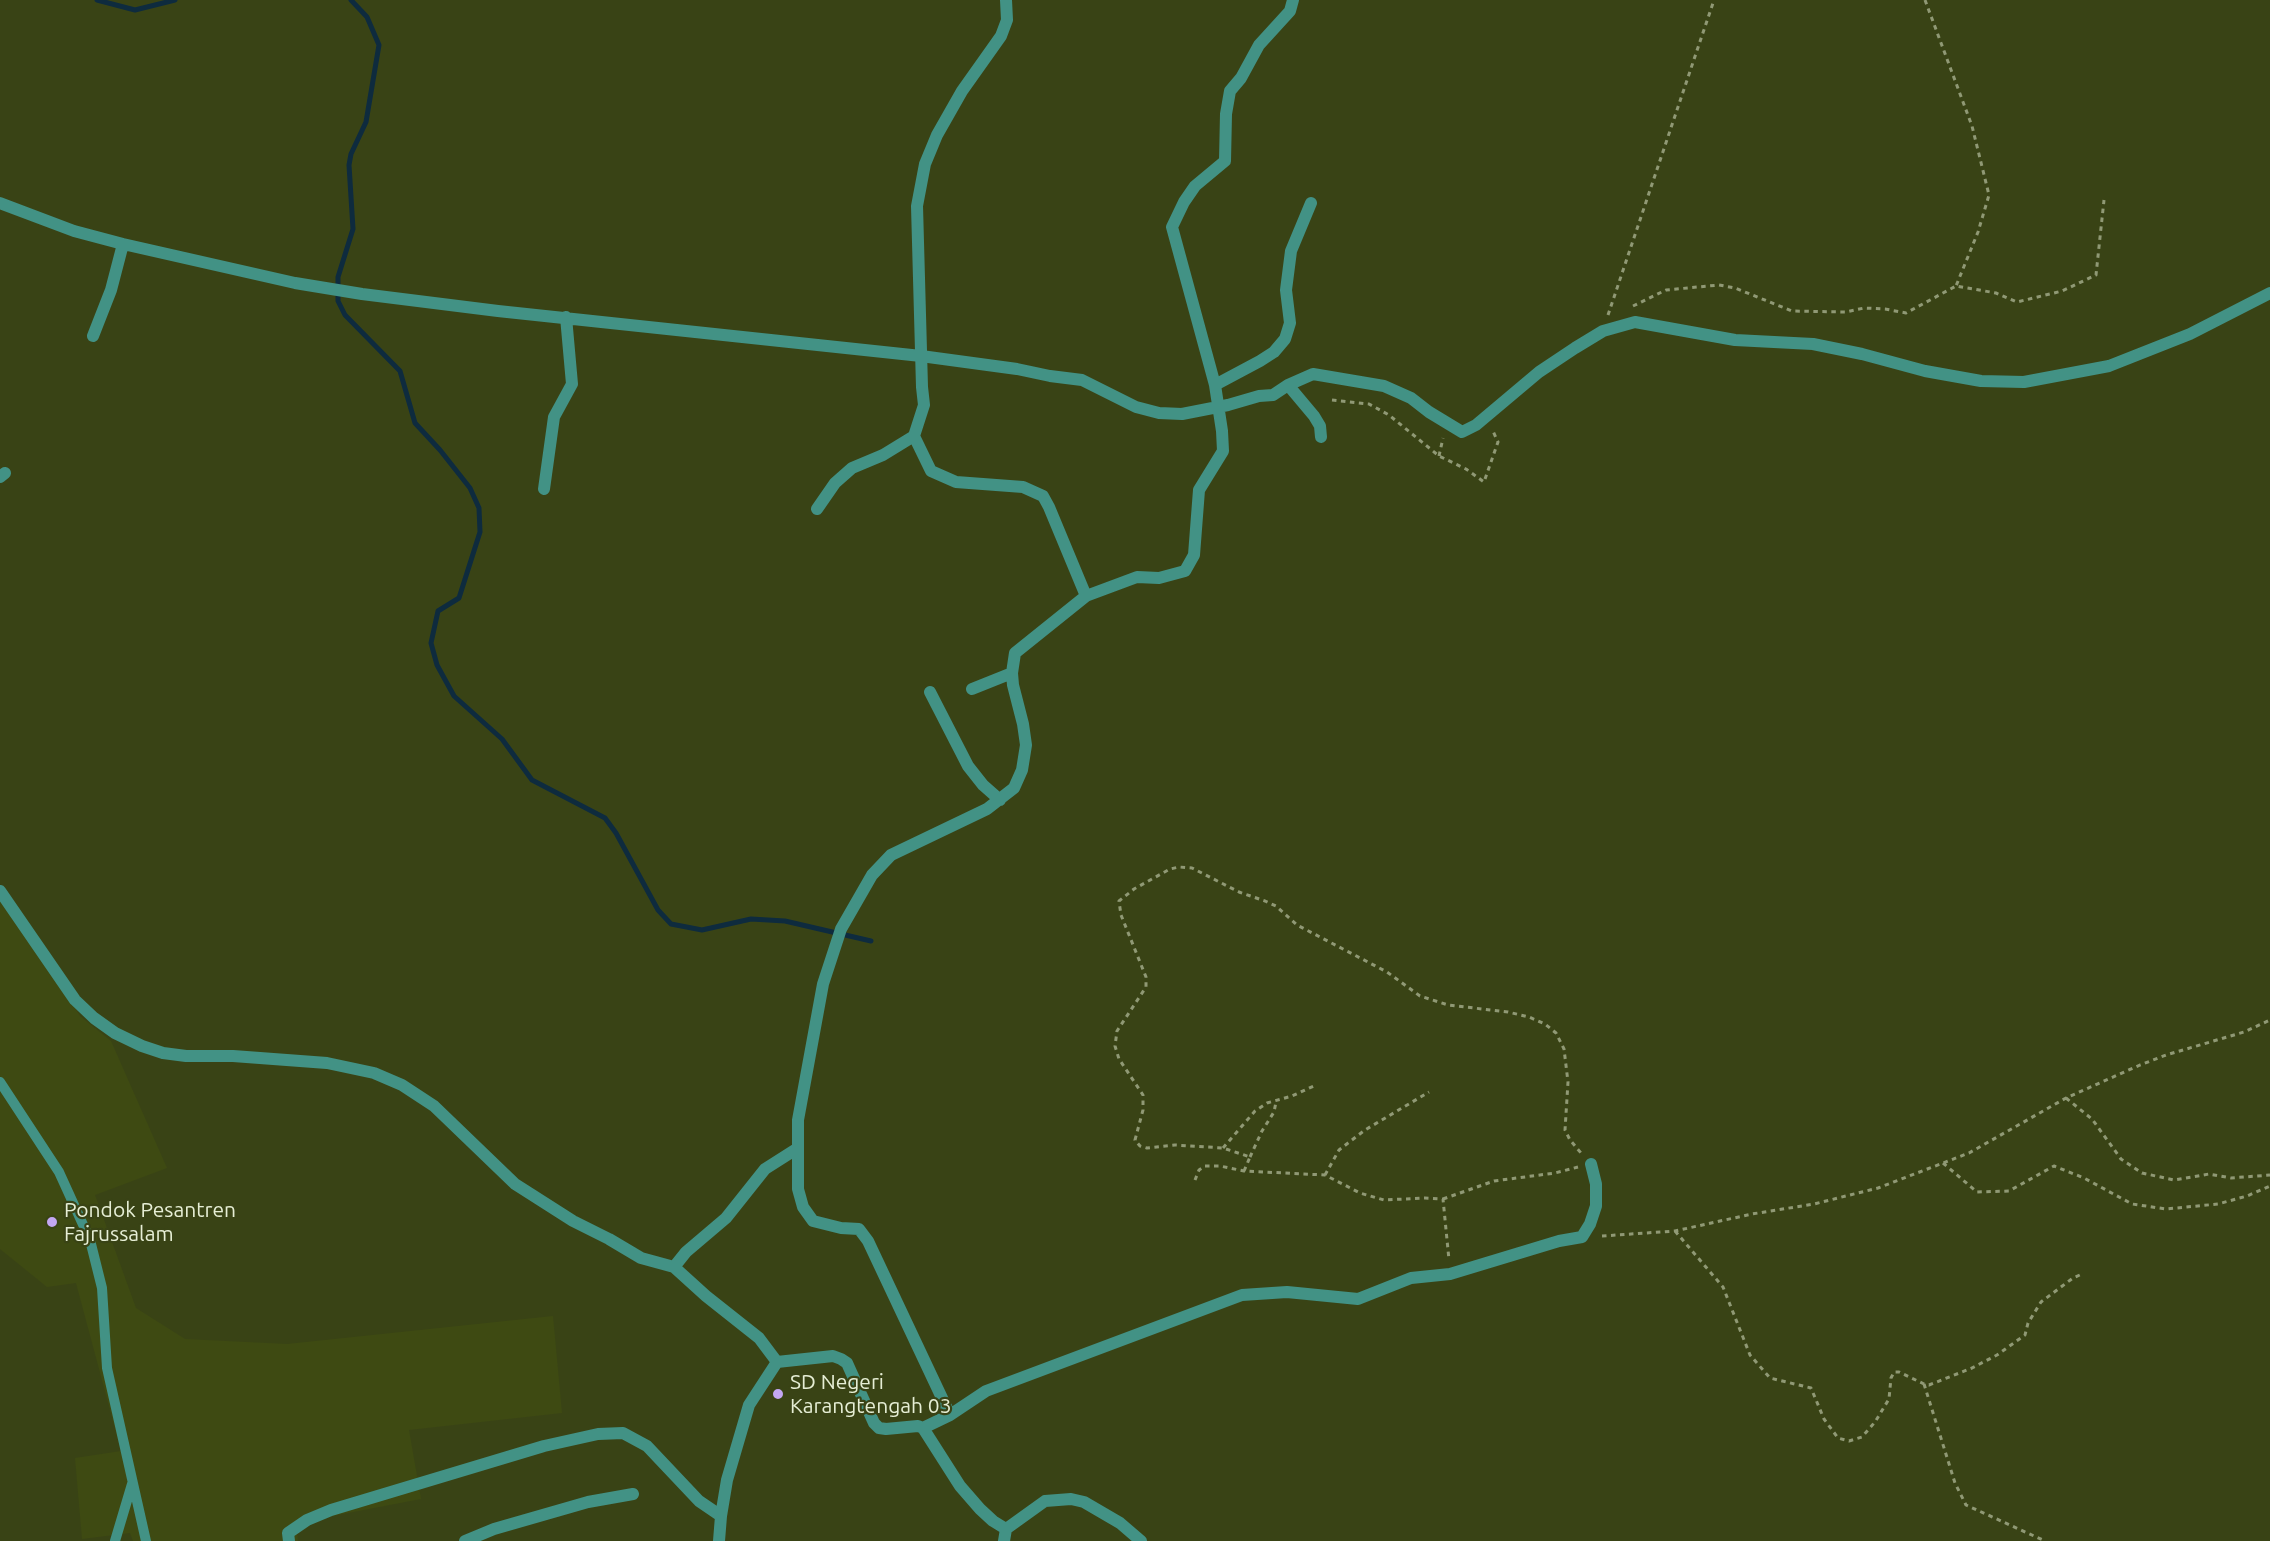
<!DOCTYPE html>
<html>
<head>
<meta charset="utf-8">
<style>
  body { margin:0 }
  canvas { display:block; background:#394315 }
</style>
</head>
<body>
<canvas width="2270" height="1541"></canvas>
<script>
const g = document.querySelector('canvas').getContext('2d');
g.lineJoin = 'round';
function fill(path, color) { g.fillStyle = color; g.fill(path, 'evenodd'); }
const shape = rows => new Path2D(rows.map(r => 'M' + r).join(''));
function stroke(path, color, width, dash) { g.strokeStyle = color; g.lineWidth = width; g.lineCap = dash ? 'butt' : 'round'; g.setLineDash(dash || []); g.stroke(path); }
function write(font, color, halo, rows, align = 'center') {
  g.font = font + ' Ubuntu,sans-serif'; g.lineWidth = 4.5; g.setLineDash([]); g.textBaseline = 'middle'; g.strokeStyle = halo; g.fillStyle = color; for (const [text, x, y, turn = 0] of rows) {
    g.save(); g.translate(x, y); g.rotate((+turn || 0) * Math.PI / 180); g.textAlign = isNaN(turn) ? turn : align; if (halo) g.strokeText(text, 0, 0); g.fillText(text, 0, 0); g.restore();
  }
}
fill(shape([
  [0,886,80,1016,111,1041,167,1168,95,1195,136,1308,185,1339,287,1344,553,1316,562,1413,409,1430,421,1499,296,1523,298,1541,133,1541,130,1533,82,1539,75,1458,121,1451,76,1283,47,1287,0,1249]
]), '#3e4a12');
stroke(shape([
  [97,0,135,10,175,0],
  [351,0,367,17,379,45,366,122,351,154,349,165,353,229,338,277,338,301,345,315,400,371,415,423,440,450,470,488,479,508,480,532,459,598,438,611,431,643,437,665,454,696,502,739,532,780,605,818,616,833,658,910,671,924,702,930,751,919,785,921,871,941]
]), '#0e2b3e', 5);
stroke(shape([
  [1925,0,1972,126,1989,195,1978,232,1956,286],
  [1633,306,1666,290,1719,285,1735,288,1792,311,1846,312,1864,308,1885,309,1906,313,1956,286,1996,293,2017,302,2062,291,2096,275,2104,200],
  [1608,315,1714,0],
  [1332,400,1369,404,1389,415,1439,456,1466,469,1484,482,1498,442,1492,429],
  [1439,456,1443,438],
  [2066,1098,2092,1119,2121,1159,2142,1173,2174,1180,2209,1174,2231,1178,2270,1175],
  [1223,1148,1255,1111,1267,1103,1292,1096,1316,1085],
  [1250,1157,1262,1131,1274,1112,1276,1102],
  [1943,1163,1977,1192,2009,1191,2054,1166,2084,1178,2132,1204,2166,1209,2218,1204,2247,1196,2270,1186],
  [1244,1171,1250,1157,1223,1148,1175,1145,1147,1148,1140,1146,1135,1140,1143,1110,1143,1095,1119,1059,1115,1046,1117,1031,1146,987,1146,977,1121,915,1119,901,1134,889,1170,869,1179,867,1192,868,1239,892,1265,901,1276,906,1297,925,1387,972,1420,996,1448,1005,1508,1012,1529,1017,1545,1024,1556,1033,1564,1049,1568,1082,1565,1130,1570,1140,1581,1153],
  [1325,1175,1339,1150,1365,1130,1429,1092],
  [1195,1180,1199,1170,1205,1166,1220,1166,1244,1171,1325,1175,1360,1193,1384,1200,1425,1198,1443,1199,1449,1260],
  [1443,1199,1494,1181,1555,1173,1578,1167],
  [1675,1231,1723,1287,1750,1355,1770,1378,1811,1388,1824,1419,1838,1438,1849,1441,1862,1437,1875,1422,1889,1399,1891,1378,1894,1372,1899,1372,1924,1384,1929,1385,1972,1368,1997,1355,2025,1335,2028,1323,2041,1302,2073,1278,2082,1274],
  [1602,1236,1675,1231,1752,1214,1814,1204,1878,1188,1969,1153,2066,1098,2140,1065,2166,1055,2244,1032,2270,1020],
  [1924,1384,1955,1483,1966,1505,2045,1541]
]), '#909975', 3, [4.5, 4.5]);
stroke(shape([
  [0,1082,59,1172,90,1240,102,1288,107,1368,146,1541],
  [115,1541,132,1484]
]), '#429285', 10);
stroke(shape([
  [0,203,74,231,123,244,295,283,362,294,498,311,921,356,1017,369,1050,376,1082,380,1136,407,1159,413,1182,414,1228,405,1259,396,1273,395,1288,385,1313,374,1384,386,1411,398,1429,412,1462,432,1476,425,1539,372,1575,348,1603,331,1635,322,1735,340,1813,344,1862,354,1925,371,1981,381,2024,382,2109,366,2190,334,2270,293],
  [93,336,111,290,123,244],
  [1215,385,1260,361,1274,352,1285,339,1290,323,1286,290,1291,251,1311,203],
  [1288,385,1314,416,1320,426,1321,437],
  [914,436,931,471,956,482,1023,487,1043,496,1049,507,1086,596],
  [0,477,5,473],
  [544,489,554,417,572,384,566,317],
  [817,509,835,483,852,468,883,455,914,436,924,405,922,387,917,206,925,164,937,135,962,91,1001,36,1007,20,1006,0],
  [972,689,1012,673],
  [930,692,968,766,983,785,1000,800],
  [0,891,75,1000,94,1018,115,1033,142,1046,163,1053,186,1056,233,1056,327,1063,374,1073,402,1085,434,1106,515,1184,573,1221,609,1239,641,1258,674,1267,706,1296,759,1338,777,1362,833,1356,841,1359,847,1363,874,1423,879,1428,886,1429,918,1426,923,1428,960,1486,980,1509,993,1521,1006,1529,1045,1501,1071,1499,1084,1502,1120,1523,1141,1541],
  [674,1267,686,1252,726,1218,765,1169,798,1148],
  [950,1415,868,1241,859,1229,841,1228,813,1221,803,1207,798,1189,798,1120,823,984,841,929,872,875,891,855,987,809,1014,788,1022,770,1026,745,1023,724,1013,685,1012,673,1015,653,1086,596,1137,577,1159,578,1185,571,1194,555,1199,490,1223,451,1222,431,1215,385,1172,227,1184,202,1195,186,1225,161,1226,114,1230,91,1241,78,1259,45,1290,11,1293,0],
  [923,1428,950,1415,986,1391,1242,1295,1287,1292,1358,1299,1411,1278,1450,1274,1559,1241,1582,1237,1590,1224,1596,1206,1596,1184,1591,1164],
  [289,1541,288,1533,307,1520,331,1510,544,1446,598,1434,623,1433,647,1446,699,1501,721,1516],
  [465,1541,494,1529,588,1502,633,1494],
  [719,1541,721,1516,727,1480,749,1405,777,1362],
  [1004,1541,1006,1529]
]), '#429285', 12);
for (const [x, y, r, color] of [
  [52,1222,6,"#c3a7f2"],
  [778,1394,6,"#c3a7f2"]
]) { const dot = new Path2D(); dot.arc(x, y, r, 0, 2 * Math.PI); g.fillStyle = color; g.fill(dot); stroke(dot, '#394315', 2); }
write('21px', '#e6eed5', '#394315', [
  ["Pondok Pesantren",64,1210],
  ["Fajrussalam",64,1234],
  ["SD Negeri",790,1382],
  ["Karangtengah 03",790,1406]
], 'left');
</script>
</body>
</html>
